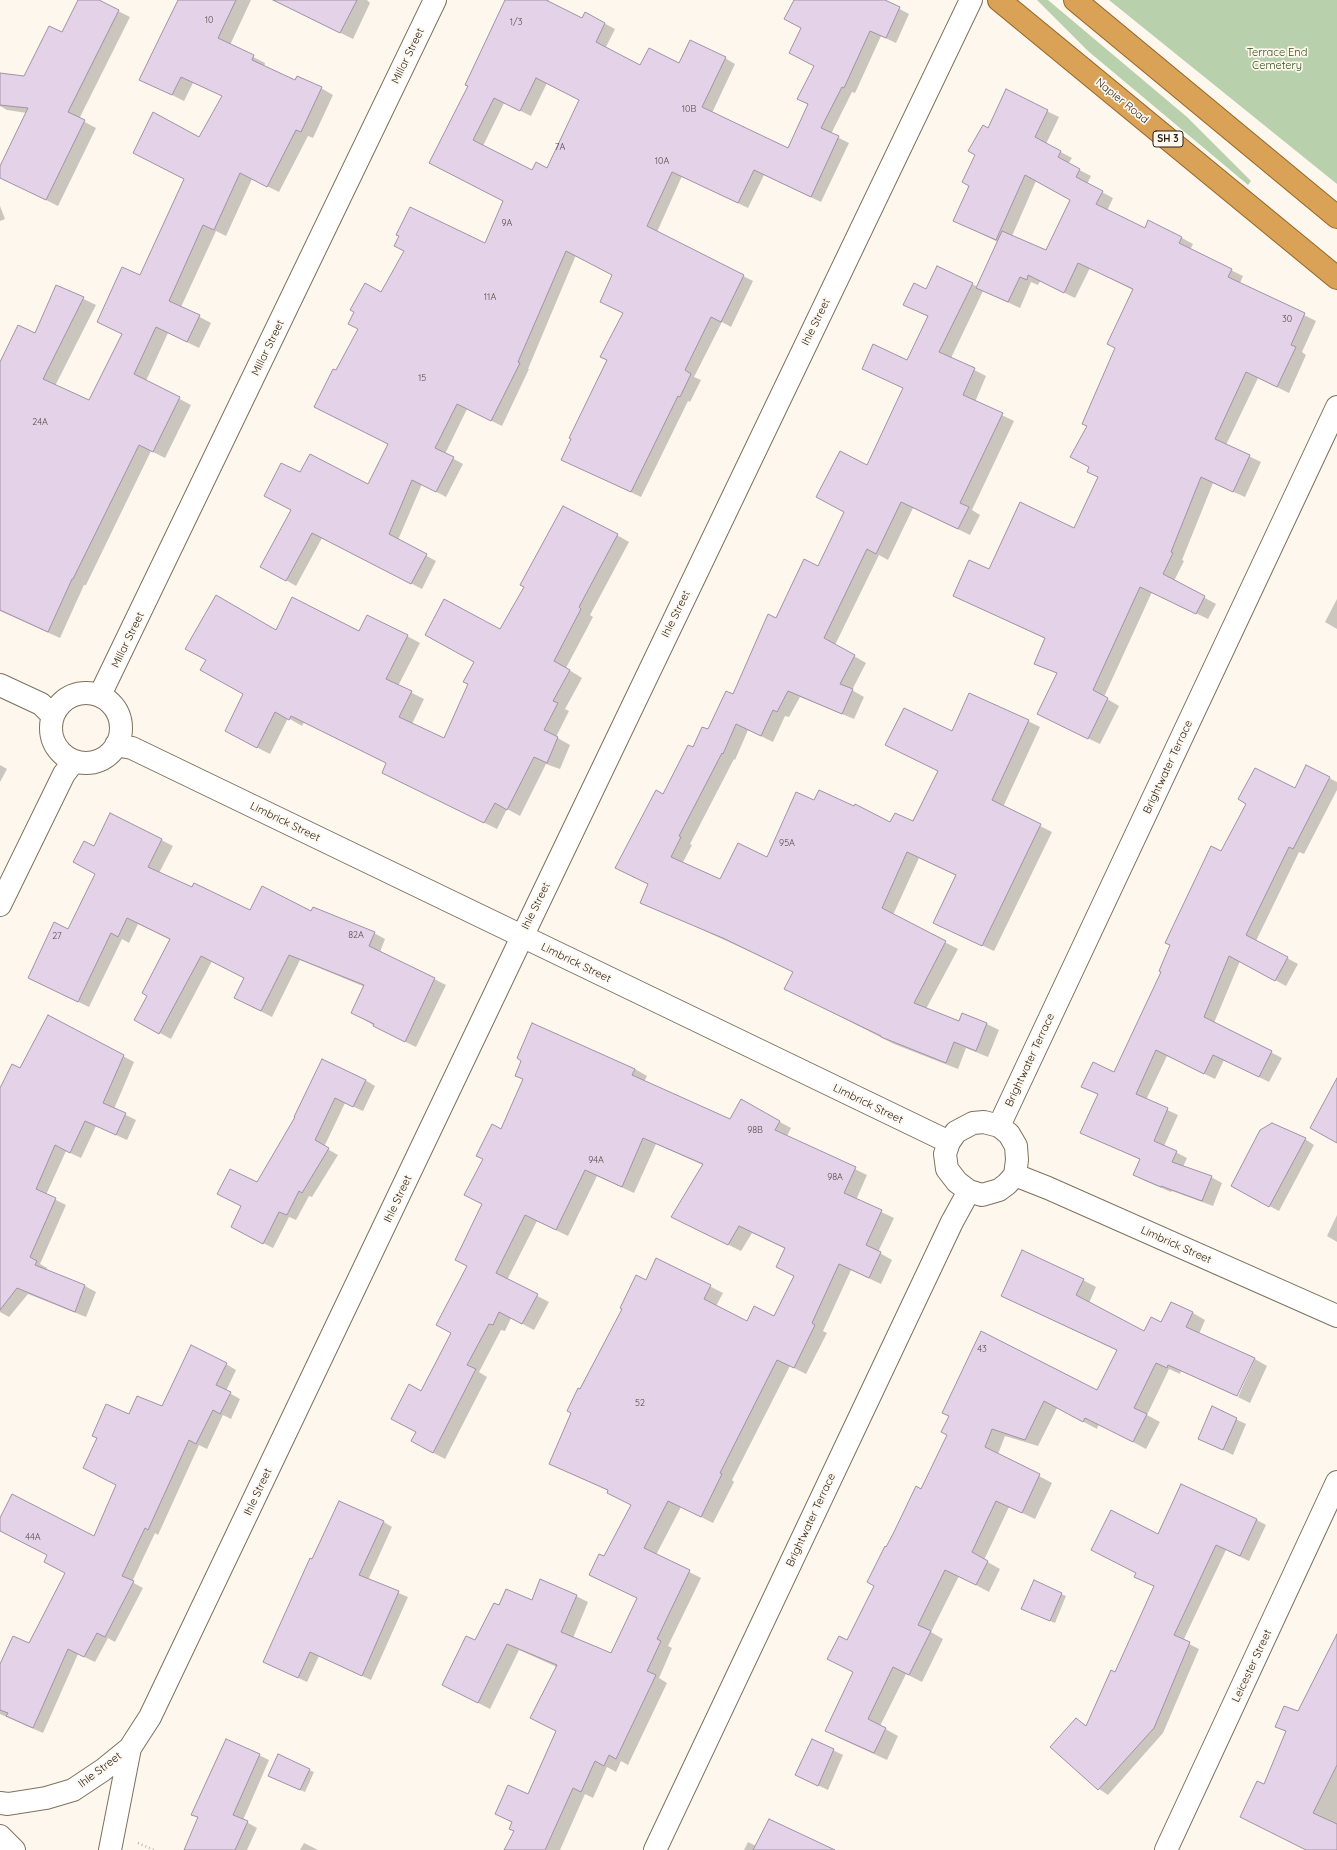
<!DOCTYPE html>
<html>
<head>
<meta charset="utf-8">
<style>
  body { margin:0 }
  canvas { display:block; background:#fdf7ee }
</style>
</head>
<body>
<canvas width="1337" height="1850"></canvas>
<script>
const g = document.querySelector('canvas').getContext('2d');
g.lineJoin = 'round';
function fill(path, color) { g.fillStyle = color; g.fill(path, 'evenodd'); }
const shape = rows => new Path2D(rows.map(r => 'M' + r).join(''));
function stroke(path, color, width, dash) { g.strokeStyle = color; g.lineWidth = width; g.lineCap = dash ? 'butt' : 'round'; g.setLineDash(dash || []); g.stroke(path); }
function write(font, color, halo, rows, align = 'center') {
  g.font = font + ' Quicksand,sans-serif'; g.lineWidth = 3.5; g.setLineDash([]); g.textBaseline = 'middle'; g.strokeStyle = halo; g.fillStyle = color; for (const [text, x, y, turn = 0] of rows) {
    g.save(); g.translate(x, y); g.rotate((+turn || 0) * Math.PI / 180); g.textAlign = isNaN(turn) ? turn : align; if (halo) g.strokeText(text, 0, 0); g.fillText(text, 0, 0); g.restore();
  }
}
fill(shape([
  [1037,0,1048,0,1187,117,1251,181,1248,185,1088,51],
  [1109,0,1337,0,1337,184]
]), '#b8d0ac');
fill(shape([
  [187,0,251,0,230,45,265,63,264,67,295,82,321,88,333,95,313,138,308,136,279,192,252,179,226,236,216,231,181,307,211,323,199,348,168,333,146,381,191,405,165,458,151,451,86,585,84,585,60,638,0,611,0,364,35,335,57,286,96,305,55,386,90,401,123,334,98,322,141,276,185,179,200,138,223,96,193,83,184,101,140,79],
  [273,0,367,0,370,3,353,39],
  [507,0,549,0,548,2,582,19,585,13,615,29,605,49,640,67,679,65,725,58,735,64,712,113,788,149,809,105,798,98,815,66,795,1,793,0,883,0,909,14,896,43,881,36,855,93,852,92,831,134,849,143,821,202,764,175,748,208,682,176,657,232,753,281,731,327,722,322,694,377,701,380,690,402,688,401,641,497,563,460,608,360,623,313,614,275,576,255,528,369,529,369,502,426,467,409,445,454,463,464,446,497,422,484,398,540,436,561,422,589,322,538,296,586,262,566,292,510,301,473,368,486,389,444,336,371,381,293,485,245,504,201,440,168,469,86],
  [547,83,580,100,548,170,533,171,483,146,504,103,531,116],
  [118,11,130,17,79,119,96,128,58,206,0,177,0,168,27,113,7,110,0,106,0,74,25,77],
  [1006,91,1059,117,1046,144,1072,158,1068,164,1091,176,1087,184,1113,198,1107,211,1145,229,1182,238,1193,244,1190,250,1243,276,1240,283,1316,321,1302,352,1306,355,1289,393,1258,378,1226,445,1261,462,1245,497,1213,483,1182,560,1184,561,1174,581,1216,604,1208,619,1152,592,1104,697,1119,706,1100,744,1050,720,1058,674,1035,663,1046,639,954,596,989,571,1074,529,1099,478,1088,472,1090,467,1088,426,1116,348,1133,290,1090,268,1075,298,1040,281,1038,285,1031,282,1020,308,983,291,951,358,986,376,975,402,1014,421,972,510,980,515,970,535,913,508,888,560,879,555,835,645,866,663,852,690,864,697,854,719,800,697,789,717,785,716,773,742,748,730,735,760,734,759,690,844,692,845,682,864,721,880,767,858,815,802,891,824,913,823,939,771,887,745,1028,721,1040,727,1003,807,1052,832,994,951,946,929,957,876,919,858,893,915,958,949,926,1009,960,1022,963,1014,987,1024,999,1030,988,1057,966,1048,958,1069,894,1044,786,989,794,972,642,902,649,885,617,868,693,749,733,695,776,619,818,568,904,388,908,361,929,317,904,304,926,290,972,284,978,287,998,242,955,221,970,186,988,129],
  [1036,181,1071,200,1046,251,1012,236],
  [0,206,5,219,0,221],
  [617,535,629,542,590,615,593,617,566,668,582,678,565,709,569,711,556,737,570,745,560,769,546,764,520,816,507,809,497,829,395,779,387,763,304,722,302,726,288,718,270,754,238,738,276,631,360,632,407,636,420,643,398,686,424,699,412,724,445,740,500,631],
  [1337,599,1337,629,1325,622],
  [0,765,7,769,0,782],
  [1307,767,1337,782,1337,790,1304,854,1299,852,1256,941,1298,964,1286,986,1240,961,1214,1023,1282,1058,1269,1082,1224,1060,1215,1079,1167,1056,1146,1100,1178,1115,1164,1146,1187,1158,1183,1167,1211,1177,1222,1183,1213,1206,1172,1191,1171,1192,1145,1181,1134,1175,1141,1160,1082,1132,1098,1095,1083,1086,1114,1073,1221,852,1295,790],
  [111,814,173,846,159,873,192,889,251,912,312,912,374,933,385,939,380,952,446,985,416,1047,385,1032,363,1019,365,987,300,960,272,1017,246,1004,245,978,212,961,171,1039,136,1020,148,996,171,940,138,924,129,943,122,939,89,1007,29,978,69,931,96,874,94,847],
  [123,1056,134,1062,114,1109,136,1120,127,1140,96,1126,81,1158,66,1151,46,1195,66,1205,40,1264,47,1268,46,1271,85,1286,96,1292,86,1317,28,1294,9,1317,0,1312,0,1091,21,1070],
  [635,1069,647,1076,644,1082,731,1120,741,1101,791,1128,787,1136,867,1175,856,1200,894,1218,878,1252,892,1260,881,1284,851,1270,823,1331,827,1333,806,1374,790,1366,732,1480,734,1482,713,1523,681,1507,656,1555,701,1578,668,1646,672,1648,659,1678,667,1683,628,1765,621,1761,616,1772,607,1767,593,1798,585,1794,560,1850,506,1850,515,1832,510,1829,513,1823,496,1814,529,1795,557,1731,557,1667,519,1650,490,1709,443,1685,499,1607,576,1596,588,1602,573,1638,612,1655,638,1598,605,1558,632,1505,609,1491,550,1464,572,1413,568,1411,623,1308,646,1281,657,1259,723,1293,716,1306,748,1322,774,1317,794,1276,778,1267,786,1249,752,1233,741,1251,672,1217,703,1165,656,1144,634,1193,597,1176,568,1236,537,1221,507,1280,549,1302,534,1330,511,1318,505,1331,501,1330,479,1372,487,1377,445,1459,424,1448,417,1432,422,1392,452,1333,468,1267,456,1260,484,1204,502,1130,524,1080,516,1076],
  [365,1080,375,1086,363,1111,345,1103,324,1147,338,1155,312,1197,309,1196,296,1220,289,1217,273,1248,241,1232,257,1183,297,1117],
  [1305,1139,1314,1145,1279,1211,1241,1191],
  [1337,1215,1337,1242,1327,1236],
  [1083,1280,1096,1287,1089,1303,1144,1333,1162,1323,1193,1313,1205,1320,1199,1334,1253,1358,1236,1396,1181,1371,1180,1374,1169,1369,1147,1415,1160,1422,1146,1449,1099,1424,1097,1429,1057,1408,1038,1446,1005,1436,998,1454,1052,1483,1035,1519,1009,1507,984,1560,1000,1569,989,1592,959,1576,931,1632,943,1639,922,1682,906,1674,880,1726,898,1736,887,1760,839,1738,827,1730,854,1672,847,1641,875,1586,887,1548,921,1490,949,1435,950,1416,1097,1391,1118,1351,1002,1296],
  [1255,1359,1267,1366,1250,1403,1238,1397],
  [226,1364,236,1370,226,1391,240,1399,231,1419,223,1415,207,1449,199,1445,158,1535,155,1533,132,1582,143,1588,115,1642,108,1638,95,1662,78,1654,43,1733,0,1714,0,1663,2,1663,29,1645,66,1573,48,1555,0,1530,0,1520,94,1538,117,1485,129,1416,162,1408],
  [1212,1408,1246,1424,1233,1455,1199,1438],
  [1257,1520,1266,1525,1249,1561,1226,1550,1183,1641,1199,1649,1163,1733,1108,1795,1099,1789,1076,1719,1087,1726,1116,1674,1155,1587,1135,1577,1158,1535],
  [384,1522,392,1527,368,1580,408,1597,371,1680,319,1656,307,1682,273,1666,313,1560],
  [1061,1594,1066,1596,1055,1623,1027,1611],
  [1337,1655,1337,1850,1307,1850,1264,1786,1286,1732,1277,1726,1299,1713],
  [227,1740,269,1760,243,1820,257,1828,247,1850,188,1850,198,1818,192,1814],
  [812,1740,843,1755,828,1790,796,1775],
  [309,1770,314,1772,305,1792,274,1778],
  [748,1842,756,1846,833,1850,744,1850],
  [304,1843,318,1850,300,1850]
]), '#0003');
const building = shape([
  [78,0,99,0,119,10,68,112,85,120,46,200,0,178,0,166,28,108,0,105,0,73,24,76,49,26,62,32,78,0],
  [178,0,236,0,218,38,254,55,252,60,295,80,297,76,322,87,301,132,296,130,267,187,240,173,214,230,203,225,169,301,200,315,187,342,156,327,134,374,180,397,153,452,139,445,73,579,72,579,48,632,0,610,0,362,18,325,35,333,56,285,84,297,43,379,89,400,122,334,97,322,122,267,140,275,184,179,133,153,153,112,199,137,222,96,181,77,172,95,139,80,178,0],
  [273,0,357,0,340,33,273,0],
  [505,0,546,0,582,18,585,12,605,23,596,42,640,65,649,48,679,63,690,40,726,57,702,107,788,148,808,104,797,99,814,66,789,53,801,28,784,19,794,0,885,0,900,7,886,38,870,31,844,88,842,87,821,128,839,136,811,197,754,170,738,203,672,172,647,226,744,275,721,322,711,317,685,370,691,374,680,397,678,396,631,492,561,460,571,439,569,438,607,360,600,357,623,313,600,302,612,275,566,251,518,362,520,363,491,421,457,404,435,448,454,457,436,492,412,480,389,534,427,554,411,584,312,533,286,581,260,567,291,510,264,496,281,463,300,472,310,454,368,484,388,444,314,407,333,369,336,370,358,329,348,324,354,312,350,310,365,283,381,292,404,251,394,246,399,236,396,235,410,207,485,243,503,201,429,163,468,86,465,85,505,0],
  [536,78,579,100,547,168,536,162,532,170,473,140,494,98,520,111,536,78],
  [1006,89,1048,110,1035,137,1061,151,1058,157,1080,169,1076,177,1103,191,1096,204,1145,228,1148,220,1182,237,1179,243,1232,269,1228,277,1305,313,1291,345,1296,347,1277,387,1246,372,1215,439,1250,455,1233,492,1201,477,1171,552,1173,553,1163,574,1205,596,1196,614,1140,587,1093,690,1108,698,1088,739,1037,714,1057,673,1034,664,1045,638,953,596,969,560,989,569,1020,502,1074,528,1098,477,1087,472,1089,467,1070,457,1087,426,1082,424,1115,348,1107,344,1133,289,1078,263,1064,293,1028,275,1027,280,1020,277,1008,302,976,288,1002,231,1046,250,1070,200,1025,175,996,240,953,221,969,186,962,182,975,155,968,151,983,125,988,128,1006,89],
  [937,266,973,283,939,352,975,368,963,395,1003,413,960,503,969,507,958,529,901,502,876,554,867,549,824,638,855,655,840,684,853,689,842,714,788,691,777,712,773,710,761,736,736,724,723,754,722,753,679,836,681,837,671,857,720,879,738,843,767,857,796,792,814,800,819,790,854,806,855,804,890,822,895,813,913,821,938,771,885,745,904,708,952,731,969,693,1029,720,992,800,1041,824,982,946,933,923,956,875,907,852,882,908,946,941,914,1003,959,1021,962,1013,987,1023,976,1051,954,1042,946,1063,881,1037,881,1036,784,989,793,972,725,939,640,903,648,884,615,868,656,790,663,794,688,745,693,747,702,727,708,729,726,691,733,694,768,614,776,618,804,559,818,566,844,512,816,497,840,451,867,465,903,388,862,369,873,344,907,360,928,316,903,305,914,283,926,289,937,266],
  [563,506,618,534,579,607,581,609,554,661,570,670,553,701,558,703,544,730,558,737,547,763,534,757,507,810,495,803,484,823,382,773,386,763,291,716,289,720,275,712,257,748,225,731,243,694,200,670,206,660,185,649,216,595,276,630,292,597,359,631,367,615,408,635,386,679,412,691,399,717,444,738,468,684,463,682,474,662,425,635,444,599,500,629,524,587,520,585,563,506],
  [1306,765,1330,777,1293,849,1289,847,1246,935,1288,957,1275,981,1229,956,1204,1017,1272,1051,1259,1077,1213,1055,1204,1074,1156,1050,1136,1094,1168,1108,1154,1141,1177,1151,1172,1162,1212,1176,1202,1201,1161,1186,1161,1187,1133,1175,1140,1159,1080,1133,1098,1094,1081,1087,1093,1062,1114,1072,1161,972,1159,971,1170,945,1165,943,1211,846,1221,851,1246,804,1238,799,1255,768,1295,788,1306,765],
  [110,813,162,839,148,867,192,887,194,883,250,910,262,886,311,911,313,907,375,932,369,946,435,978,405,1042,373,1026,374,1024,351,1013,364,985,289,955,261,1011,234,998,244,978,201,956,159,1034,134,1020,147,996,142,993,170,939,127,918,118,937,111,933,78,1002,28,978,54,922,68,929,95,874,73,862,84,841,94,846,110,813],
  [48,1015,124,1055,103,1103,126,1113,116,1135,85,1121,70,1153,55,1145,36,1189,56,1198,30,1257,37,1261,35,1265,85,1285,75,1312,17,1288,0,1310,0,1088,12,1064,20,1068,48,1015],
  [532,1023,635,1069,632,1075,730,1119,741,1099,780,1121,775,1130,856,1167,844,1193,882,1210,866,1245,881,1252,869,1278,839,1264,812,1323,815,1325,794,1368,777,1360,720,1473,722,1474,701,1517,668,1501,644,1548,690,1570,657,1639,661,1641,647,1671,656,1675,616,1759,609,1755,604,1766,595,1761,581,1792,573,1788,545,1850,504,1850,514,1831,509,1829,512,1822,495,1814,508,1785,528,1794,556,1731,530,1718,557,1665,507,1644,478,1703,442,1685,466,1636,475,1640,494,1603,499,1605,506,1589,532,1600,540,1579,577,1595,561,1632,611,1653,637,1598,589,1575,599,1554,604,1556,631,1505,607,1493,608,1490,549,1464,571,1413,567,1411,578,1388,580,1389,622,1309,620,1308,636,1275,646,1280,656,1258,711,1285,704,1299,747,1321,754,1306,774,1316,794,1276,776,1267,785,1248,739,1226,728,1245,671,1217,703,1164,643,1138,622,1187,585,1170,556,1230,525,1215,496,1273,538,1294,522,1324,499,1312,493,1325,489,1324,467,1365,476,1369,433,1453,411,1441,416,1432,391,1419,409,1384,421,1391,451,1333,436,1325,467,1266,455,1260,482,1204,464,1195,483,1159,476,1156,492,1124,501,1129,523,1079,515,1076,521,1061,517,1058,532,1023],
  [322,1059,366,1080,353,1107,335,1098,315,1140,329,1148,302,1193,299,1191,287,1215,279,1212,263,1244,231,1227,241,1206,217,1194,230,1169,257,1182,295,1117,294,1117,322,1059],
  [1337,1078,1337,1143,1310,1128,1337,1078],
  [1272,1123,1306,1138,1269,1207,1231,1186,1260,1130,1272,1123],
  [1022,1250,1084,1279,1076,1295,1144,1331,1151,1317,1161,1322,1171,1302,1193,1312,1186,1327,1255,1358,1237,1396,1168,1365,1167,1368,1156,1363,1134,1408,1147,1414,1133,1442,1085,1418,1083,1422,1044,1401,1025,1440,992,1429,985,1447,1040,1474,1022,1513,996,1501,972,1552,988,1561,976,1585,945,1570,918,1625,931,1631,909,1675,893,1667,868,1719,886,1728,874,1753,825,1731,853,1672,827,1659,839,1636,847,1640,874,1586,867,1582,885,1546,886,1547,893,1534,916,1486,921,1489,947,1435,941,1432,949,1416,942,1413,981,1331,1097,1390,1117,1350,1001,1296,1022,1250],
  [191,1345,227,1363,216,1385,231,1392,220,1414,213,1410,196,1444,189,1440,148,1530,145,1528,122,1576,134,1581,105,1637,97,1633,84,1657,68,1649,33,1728,6,1716,8,1713,0,1710,0,1664,13,1636,29,1643,65,1573,44,1562,47,1555,0,1531,0,1518,12,1494,94,1536,116,1485,83,1468,97,1438,92,1436,106,1404,129,1414,137,1396,162,1406,191,1345],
  [1212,1406,1237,1418,1223,1450,1198,1439,1212,1406],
  [1181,1484,1257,1519,1240,1556,1216,1545,1174,1635,1190,1642,1154,1728,1098,1790,1050,1747,1076,1718,1086,1726,1111,1670,1115,1672,1154,1586,1134,1577,1136,1573,1091,1550,1111,1510,1158,1534,1181,1484],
  [339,1501,384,1521,359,1575,399,1591,362,1676,310,1652,298,1678,263,1662,310,1558,312,1559,339,1501],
  [1034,1580,1062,1593,1050,1621,1021,1609,1034,1580],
  [1337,1634,1337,1765,1313,1813,1337,1824,1337,1850,1306,1850,1240,1817,1257,1781,1264,1784,1286,1731,1275,1727,1284,1706,1298,1711,1337,1634],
  [226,1739,260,1754,233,1815,248,1821,235,1850,184,1850,198,1817,191,1815,226,1739],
  [812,1739,834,1749,818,1786,795,1775,812,1739],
  [278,1754,310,1769,300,1790,268,1776,278,1754],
  [769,1819,835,1850,753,1850,769,1819]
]);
fill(building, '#e4d3e8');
stroke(building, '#a292a5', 1);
const minor = shape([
  [0,685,41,704,53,716],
  '51 728a35 35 0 1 1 70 0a35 35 0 1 1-70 0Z',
  [100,695,435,0],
  [116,745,132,748,949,1142],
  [0,905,64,774,74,761],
  [984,1122,999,1126,1009,1134,1016,1146,1017,1160,1015,1175,1007,1184,999,1190,982,1195,969,1191,957,1182,947,1169,945,1154,949,1142,956,1132,973,1123,984,1122],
  [999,1126,1337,407],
  [1015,1175,1048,1188,1337,1316],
  [0,1803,8,1804,46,1798,73,1790,103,1770,130,1748,150,1717,522,937,971,0],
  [0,1836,14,1850],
  [110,1850,130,1748],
  [655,1850,952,1222,969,1191],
  [1166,1850,1337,1482]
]);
const trunk = shape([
  [999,0,1337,278],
  [1075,0,1337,217]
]);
stroke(minor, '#7e715d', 24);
stroke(trunk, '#946525', 24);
stroke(shape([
  [138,1843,154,1850]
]), '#bbb6ad', 2.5, [1, 3]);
stroke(minor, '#fff', 22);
stroke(trunk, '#daa257', 22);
write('9px', '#544c4b', null, [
  ["10",209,20],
  ["1/3",516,22],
  ["10B",689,109],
  ["7A",560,147],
  ["10A",662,161],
  ["9A",507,223],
  ["11A",490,297],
  ["30",1287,319],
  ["15",422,378],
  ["24A",40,422],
  ["95A",787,843],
  ["82A",356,935],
  ["27",57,936],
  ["98B",755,1130],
  ["94A",596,1160],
  ["98A",835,1177],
  ["43",982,1349],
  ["52",640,1403],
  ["44A",33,1537]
]);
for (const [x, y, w] of [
  [1168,139,30]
]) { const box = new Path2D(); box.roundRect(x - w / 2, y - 8, w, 16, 3); g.fillStyle = '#fdf7ee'; g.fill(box); stroke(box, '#241f17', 1); }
write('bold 10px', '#241f17', null, [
  ["SH 3",1168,139]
]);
write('11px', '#2f4f17', '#fdf7ee', [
  ["Terrace End",1277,53],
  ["Cemetery",1277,66]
]);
write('11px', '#241f17', '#fdf7ee', [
  ["Millar Street",408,56,-64],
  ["Napier Road",1122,101,39],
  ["Ihle Street",816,322,-64],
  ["Millar Street",268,348,-64],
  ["Ihle Street",676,614,-64],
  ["Millar Street",128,640,-64],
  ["Brightwater Terrace",1168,767,-65],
  ["Limbrick Street",285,822,26],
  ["Ihle Street",536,906,-64],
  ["Limbrick Street",576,963,26],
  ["Brightwater Terrace",1030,1060,-65],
  ["Limbrick Street",868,1104,26],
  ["Ihle Street",398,1199,-65],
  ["Limbrick Street",1176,1245,24],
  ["Ihle Street",258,1492,-65],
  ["Brightwater Terrace",811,1520,-65],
  ["Leicester Street",1252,1666,-65],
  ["Ihle Street",100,1770,-37]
]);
</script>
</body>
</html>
